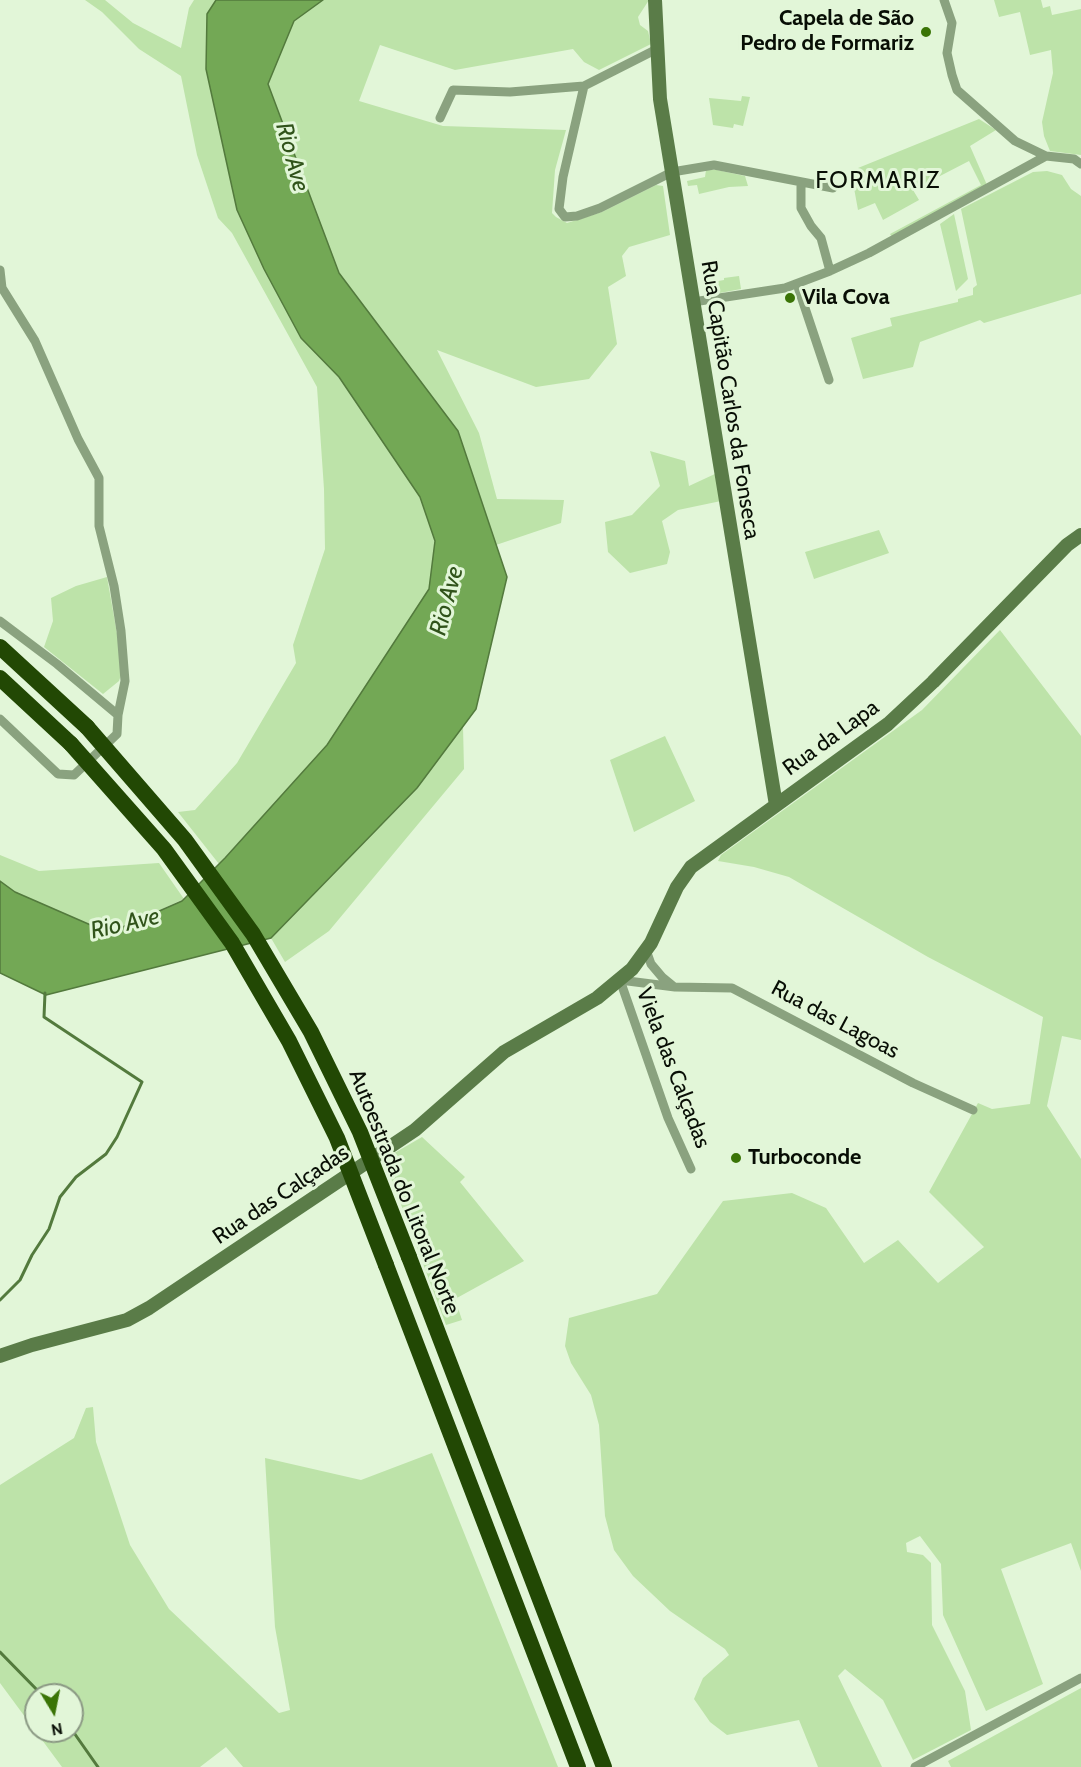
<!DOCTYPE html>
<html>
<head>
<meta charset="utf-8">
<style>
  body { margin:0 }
  #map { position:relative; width:1081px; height:1767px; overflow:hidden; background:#e2f6d8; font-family:Cabin,sans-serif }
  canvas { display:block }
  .north { position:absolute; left:24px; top:1683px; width:60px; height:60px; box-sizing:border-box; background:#e2f6d8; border:2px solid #8b9984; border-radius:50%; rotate:170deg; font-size:16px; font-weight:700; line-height:24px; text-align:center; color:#080e05 }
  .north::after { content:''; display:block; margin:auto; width:21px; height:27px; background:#3a7406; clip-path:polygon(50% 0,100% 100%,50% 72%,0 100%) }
</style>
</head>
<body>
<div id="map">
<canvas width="1081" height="1767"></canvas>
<div class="north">N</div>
</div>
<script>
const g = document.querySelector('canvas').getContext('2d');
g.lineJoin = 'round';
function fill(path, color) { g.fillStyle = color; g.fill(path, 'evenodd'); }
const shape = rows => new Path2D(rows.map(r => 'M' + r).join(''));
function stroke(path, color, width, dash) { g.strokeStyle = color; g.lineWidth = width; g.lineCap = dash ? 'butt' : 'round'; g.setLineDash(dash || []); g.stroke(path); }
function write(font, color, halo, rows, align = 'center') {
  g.font = font + ' Cabin,sans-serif'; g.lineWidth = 6; g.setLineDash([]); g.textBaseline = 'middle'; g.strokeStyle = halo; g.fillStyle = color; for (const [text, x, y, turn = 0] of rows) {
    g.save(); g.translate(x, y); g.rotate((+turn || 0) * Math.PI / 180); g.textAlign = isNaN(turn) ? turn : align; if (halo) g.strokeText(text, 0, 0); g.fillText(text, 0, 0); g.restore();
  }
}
fill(shape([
  [85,0,105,0,133,23,181,48,189,8,194,0,216,0,207,14,206,69,237,210,264,269,301,338,339,377,420,497,435,541,429,589,327,745,219,864,178,812,195,810,237,763,296,663,293,645,325,549,324,489,317,387,232,233,218,218,197,155,181,76,139,49,102,12],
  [323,0,649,0,638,17,640,25,648,31,651,44,599,70,584,62,573,49,455,70,380,45,359,101,443,126,566,130,555,170,552,213,556,217,567,223,602,212,656,185,663,186,670,235,629,247,622,256,626,276,608,287,617,344,589,379,536,387,437,350,479,433,497,499,564,500,561,523,496,545,458,431,339,273,268,84,294,20],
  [994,0,1041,0,1043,8,1050,6,1052,15,1081,9,1081,155,1050,151,1044,136,1042,122,1053,73,1051,50,1030,55,1020,12,999,17],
  [742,96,750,97,743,126,734,124,733,128,713,125,709,98,741,101],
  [979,119,996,130,970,146,987,185,892,237,890,234,981,185,969,161,913,190,919,200,883,220,875,203,858,210,854,188,864,184,858,168],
  [706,170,717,170,745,176,748,186,729,187,699,194,697,185,688,186,687,181,705,177],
  [1047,171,1062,175,1071,189,1081,196,1081,294,984,323,980,320,920,342,913,367,863,379,851,338,892,326,890,318,958,302,958,299,973,295,973,288,977,285,961,209,1033,172],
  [954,214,968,279,956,291,940,224],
  [739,276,741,289,709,295,707,283,724,280,724,278],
  [650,451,685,461,689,486,717,473,721,501,678,510,662,521,670,552,667,564,630,573,608,552,605,522,632,515,660,486],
  [879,530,889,553,814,579,805,552],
  [107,577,119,645,121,675,119,681,103,694,44,647,53,621,51,598,76,586],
  [1000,630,1081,736,1081,1040,1062,1036,1047,1106,1081,1159,1081,1571,1071,1543,1001,1569,1043,1684,986,1711,943,1615,941,1564,920,1536,906,1543,907,1552,923,1555,931,1563,932,1625,965,1691,971,1730,913,1760,883,1700,845,1669,838,1676,882,1767,818,1767,799,1720,727,1735,710,1722,694,1699,703,1678,729,1655,725,1649,670,1611,633,1576,614,1550,605,1516,599,1425,591,1395,571,1363,565,1346,569,1318,657,1294,723,1201,792,1193,826,1208,864,1263,898,1240,938,1283,984,1247,929,1192,978,1103,992,1109,1030,1104,1043,1017,928,957,789,877,754,867,718,861,721,855,922,710],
  [463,726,464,769,329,931,285,962,271,938,417,788],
  [665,736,695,801,634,832,610,760],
  [0,855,39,871,159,863,184,899,109,933,15,892,0,881],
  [422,1137,465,1177,460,1182,524,1261,455,1299,462,1320,446,1325,384,1159],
  [93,1407,96,1442,130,1545,169,1609,279,1713,290,1710,275,1627,265,1458,361,1480,432,1453,558,1767,243,1767,226,1747,200,1767,62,1767,0,1683,0,1485,74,1438,86,1408],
  [36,1695,72,1695,72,1731,36,1731],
  [1081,1688,1081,1767,951,1767,948,1761]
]), '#bde3a9');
const water = shape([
  [216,0,323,0,294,21,268,84,339,273,458,431,507,577,476,709,417,788,271,938,46,995,0,973,0,881,15,892,109,933,182,901,225,858,327,745,429,589,435,541,420,497,339,377,301,338,264,269,237,210,206,69,207,14,216,0]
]);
fill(water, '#73a855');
stroke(water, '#537a3d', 1.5);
stroke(shape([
  [0,1300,20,1280,32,1255,49,1229,60,1197,76,1177,106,1154,117,1137,142,1082,44,1017,45,993],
  [0,1652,42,1695],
  [72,1730,98,1767]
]), '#537a3d', 3);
stroke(shape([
  [944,0,952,23,947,53,952,75,957,90,1015,141,1046,156],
  [584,86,563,177,559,209,565,217,577,216,600,208,672,172,714,165,833,188],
  [440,118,453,90,510,92,584,86,657,49],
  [801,182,801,208,811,226,821,238,830,271],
  [0,270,2,288,35,341,78,439,99,478,99,526,114,586,121,631,125,681,118,715,117,734,74,775,58,774,0,719],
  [797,284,829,380],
  [693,302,785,288,830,271,869,253,1046,156,1074,159,1081,164],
  [0,621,57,664,118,715],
  [646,950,651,964,662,977,673,986],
  [691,1169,668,1118,620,980,675,987,732,988,913,1083,973,1110],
  [915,1767,1081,1678]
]), '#8aa27f', 9);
stroke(shape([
  [655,0,660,99,776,805],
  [0,1356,32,1345,127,1320,149,1308,415,1130,504,1052,597,998,632,969,651,943,677,887,691,867,888,724,933,682,1067,545,1081,535]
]), '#5a7c48', 14);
stroke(shape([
  [0,647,87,727],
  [0,678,71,744],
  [409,1257,604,1767],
  [386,1265,578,1767]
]), '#224804', 16);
stroke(shape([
  [87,727,185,840,253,934,311,1032,360,1132,409,1257],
  [71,744,164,849,232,943,289,1041,337,1138,386,1265]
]), '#224804', 16);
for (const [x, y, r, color] of [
  [926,32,6,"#3a7406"],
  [790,298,6,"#3a7406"],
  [736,1158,6,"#3a7406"]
]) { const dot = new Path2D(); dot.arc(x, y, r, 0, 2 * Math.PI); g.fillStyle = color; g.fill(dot); stroke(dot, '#e2f6d8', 2); }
write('bold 22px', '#080e05', '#e2f6d8', [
  ["Capela de São",914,19,"right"],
  ["Pedro de Formariz",914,44,"right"],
  ["Vila Cova",802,298],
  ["Turboconde",748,1158]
], 'left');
write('22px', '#080e05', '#e2f6d8', [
  ["Rua Capitão Carlos da Fonseca",730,400,81],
  ["Rua da Lapa",831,738,-36],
  ["Rua das Lagoas",835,1020,28],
  ["Viela das Calçadas",673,1068,69],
  ["Autoestrada do Litoral Norte",404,1192,68],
  ["Rua das Calçadas",281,1195,-34]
]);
write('italic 24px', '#30531a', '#e2f6d8', [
  ["Rio Ave",292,157,75],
  ["Rio Ave",447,601,-75],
  ["Rio Ave",125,924,-13]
]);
g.letterSpacing = '1.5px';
write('24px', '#080e05', '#e2f6d8', [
  ["FORMARIZ",878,181]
]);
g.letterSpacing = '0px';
</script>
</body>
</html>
